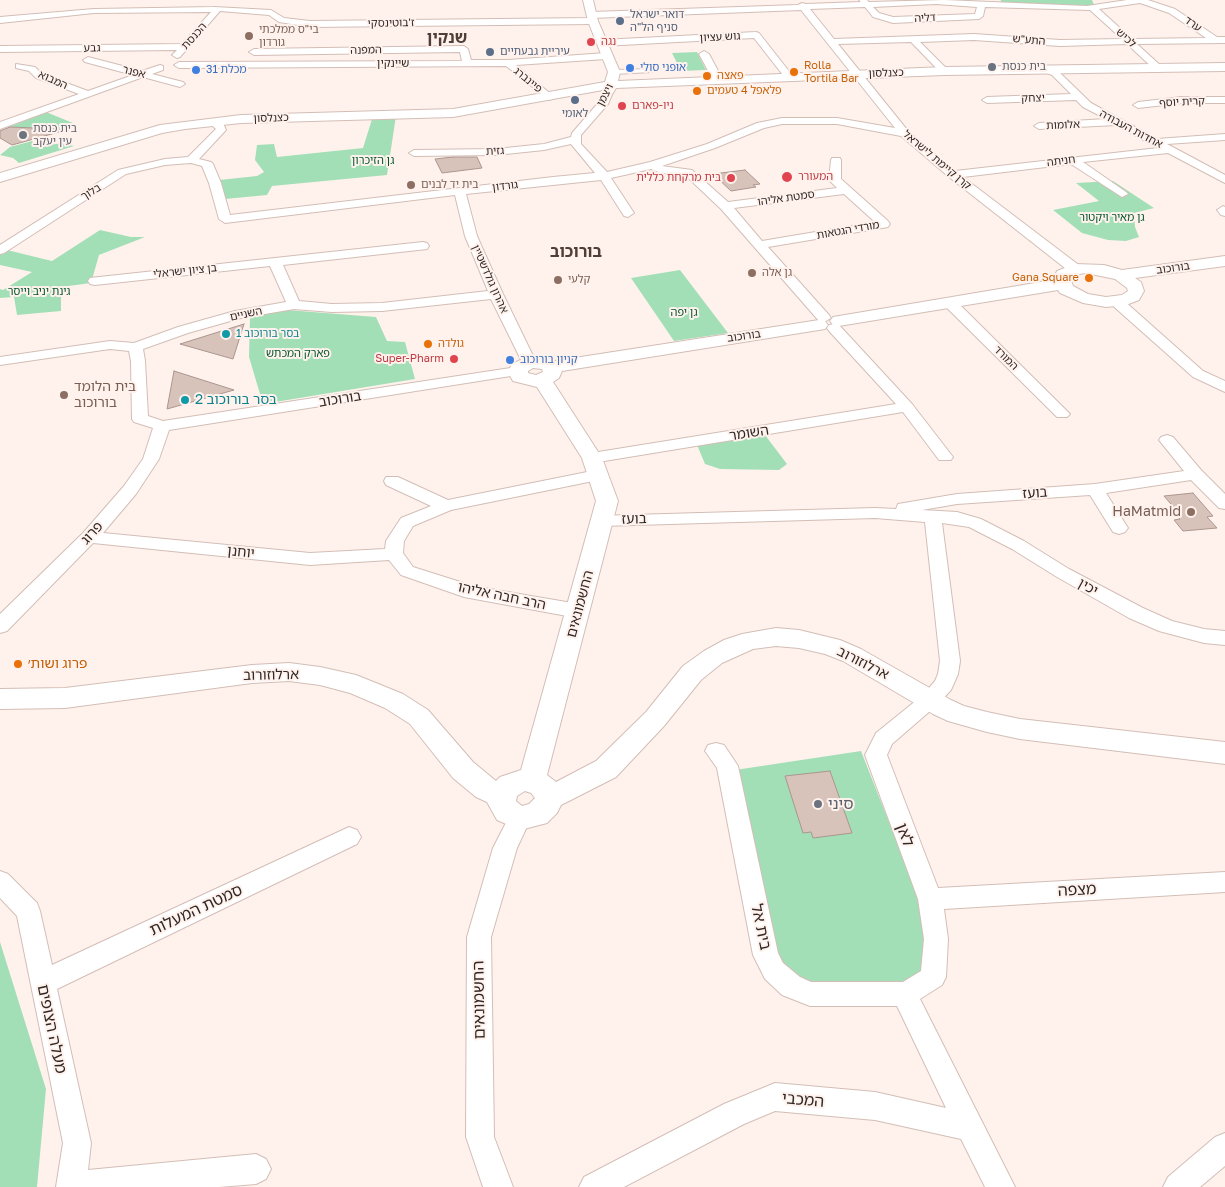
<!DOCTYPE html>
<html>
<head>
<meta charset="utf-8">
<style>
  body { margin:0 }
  canvas { display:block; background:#fff2ed }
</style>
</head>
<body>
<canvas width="1225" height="1187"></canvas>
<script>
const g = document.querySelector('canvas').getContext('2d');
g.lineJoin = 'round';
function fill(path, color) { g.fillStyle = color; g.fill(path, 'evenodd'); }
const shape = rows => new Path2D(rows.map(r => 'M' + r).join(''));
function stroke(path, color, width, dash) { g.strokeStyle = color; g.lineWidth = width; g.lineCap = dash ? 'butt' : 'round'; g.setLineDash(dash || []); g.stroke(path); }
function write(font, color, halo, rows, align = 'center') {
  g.font = font + ' "Golos Text","Noto Sans Hebrew",sans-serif'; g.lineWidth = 4; g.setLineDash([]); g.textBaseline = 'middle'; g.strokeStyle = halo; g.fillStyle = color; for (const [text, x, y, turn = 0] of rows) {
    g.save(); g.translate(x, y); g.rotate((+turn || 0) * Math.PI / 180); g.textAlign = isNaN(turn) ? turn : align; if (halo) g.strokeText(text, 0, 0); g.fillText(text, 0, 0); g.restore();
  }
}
fill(shape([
  [1001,0,1092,0,1094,5,1055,7,1000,5],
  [697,52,706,70,681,71,672,53],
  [46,112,73,123,63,129,9,127],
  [373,116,396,116,387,175,272,186,267,195,225,199,219,180,257,176,264,172,255,160,257,145,274,144,277,157,363,148],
  [32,141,37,147,62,143,74,146,19,163,13,158,0,155,10,147],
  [1113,181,1154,208,1134,213,1135,227,1139,237,1126,241,1108,240,1082,233,1053,210,1099,201,1076,183],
  [100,230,131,237,145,237,99,255,91,283,61,287,61,311,17,315,14,297,0,298,0,289,3,290,32,272,0,265,0,254,7,250,52,261],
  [680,270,728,333,674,341,631,278],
  [287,310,376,317,387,341,405,342,415,379,263,404,249,357,250,317],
  [765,435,787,464,779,470,720,469,705,464,697,445],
  [861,751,920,901,927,959,918,975,891,987,811,987,771,954,735,770],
  [0,942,46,1089,37,1187,0,1187]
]), '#a3dfb6');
const building = shape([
  [10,127,59,129,59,132,12,145,0,138,0,131,10,127],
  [453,157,477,157,482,168,442,173,435,159,453,157],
  [745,170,760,184,753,185,756,187,731,191,713,174,745,170],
  [244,324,233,359,180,344,244,324],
  [174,371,234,390,167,409,174,371],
  [1193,493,1213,516,1207,517,1217,528,1183,531,1174,520,1180,519,1172,511,1176,510,1164,496,1193,493],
  [830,771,852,833,813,838,811,832,803,833,785,776,830,771]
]);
fill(building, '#d8c3bb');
stroke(building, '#ab968f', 1);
const pedestrian = shape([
  [650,69,653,71,652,72,614,74,611,72,614,70,650,69]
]);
const minor = shape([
  [859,0,867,0,869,2,944,0,1087,6,1127,0,1148,0,1175,9,1217,37,1225,37,1225,43,1137,44,1161,66,1161,70,1158,71,1155,70,1127,44,1060,46,974,40,920,42,947,69,947,73,944,74,941,73,911,42,838,44,908,131,955,171,1158,148,1116,125,1039,129,1034,126,1039,123,1106,119,1083,107,1076,100,987,103,982,100,987,97,1071,94,1052,75,1042,71,1040,69,1045,66,1058,71,1091,103,1157,139,1225,134,1225,140,1167,144,1225,175,1225,183,1168,153,1083,162,1126,192,1128,194,1122,197,1071,164,963,177,1080,266,1081,269,1075,273,1070,272,949,177,901,136,837,124,782,124,764,128,715,148,662,166,692,170,728,202,837,188,829,180,831,160,832,158,840,158,841,160,841,179,888,221,890,224,888,227,768,247,829,315,831,318,824,322,819,321,721,209,685,175,661,173,651,169,611,178,634,213,628,217,624,216,601,180,466,194,477,236,503,294,536,362,534,365,524,365,522,362,491,299,382,311,332,312,294,309,241,318,188,333,143,349,145,361,148,416,163,421,517,367,522,368,524,371,522,374,517,375,169,430,159,459,136,494,103,533,310,553,385,549,386,541,401,518,431,506,386,485,384,481,386,477,398,477,448,500,597,470,603,471,605,475,603,479,451,510,413,526,404,541,403,553,413,567,473,586,578,604,585,606,588,611,585,616,578,618,464,597,401,575,389,560,310,565,93,543,7,631,0,633,0,614,83,533,124,486,143,459,153,428,134,422,132,419,131,361,129,351,110,349,0,365,0,357,110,341,134,343,178,327,235,311,286,302,270,266,95,285,90,284,88,281,90,278,423,242,427,243,429,246,427,249,283,265,299,301,332,304,382,303,488,291,465,236,455,195,225,223,219,219,209,183,202,166,191,163,165,165,126,174,4,253,0,254,0,245,118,170,165,159,188,157,216,129,208,122,213,119,223,123,226,130,199,159,211,162,213,164,221,183,230,215,553,177,595,173,571,144,544,150,496,155,414,156,409,153,414,150,496,149,544,144,571,137,572,133,598,103,606,88,609,87,614,90,608,104,581,135,581,144,607,172,650,162,707,144,757,123,782,118,837,118,895,128,801,10,591,18,587,15,591,12,798,5,802,3,806,4,861,2,859,0],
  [1140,3,1169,13,1206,38,1132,39,1099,9,1140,3],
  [936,4,977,7,975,14,893,17,879,13,873,7,936,4],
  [865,7,873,17,893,23,979,19,983,16,985,7,1090,10,1122,39,1060,40,974,34,834,39,810,9,865,7],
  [844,194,875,222,762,241,734,208,844,194],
  [214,7,271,10,284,18,310,21,593,18,597,21,593,24,310,27,279,22,269,15,220,11,180,57,177,58,172,55,177,50,0,52,0,46,182,44,211,12,94,13,0,23,0,17,94,9,214,7],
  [756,32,759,33,792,75,792,79,786,79,754,38,602,46,598,43,602,40,756,32],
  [464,46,468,49,471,60,508,60,606,53,611,56,606,59,516,65,552,95,552,99,549,100,506,66,179,68,174,65,179,62,462,61,460,52,254,55,249,52,254,49,464,46],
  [704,51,709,54,723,80,721,82,718,83,713,80,699,54,704,51],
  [88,57,142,71,160,65,163,66,163,70,152,74,183,82,185,84,180,87,143,77,0,129,0,122,79,94,36,78,29,71,16,68,16,64,35,67,42,74,88,91,133,75,85,62,83,60,88,57],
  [1182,97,1225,97,1225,103,1182,103,1138,108,1133,105,1138,102,1182,97],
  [1223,206,1225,207,1225,216,1221,215,1217,210,1223,206],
  [1117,298,1122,299,1203,371,1225,381,1225,392,1193,377,1112,305,1110,302,1112,299,1117,298],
  [950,299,955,300,1067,411,1070,414,1067,417,1057,417,945,306,943,303,950,299],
  [834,324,839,325,912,404,953,457,951,460,939,460,903,412,592,463,586,461,584,458,586,455,592,453,896,404,829,331,827,328,829,325,834,324],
  [1167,435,1173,437,1201,470,1225,494,1225,509,1219,508,1191,480,1106,493,1128,528,1125,532,1119,534,1113,532,1090,495,957,504,922,510,957,512,981,519,1024,541,1069,569,1143,608,1172,621,1204,629,1225,631,1225,645,1204,643,1159,631,1129,618,1057,577,1012,549,969,527,942,523,960,661,958,674,951,690,937,705,892,744,887,755,938,888,1225,872,1225,892,944,909,948,939,946,977,942,985,920,999,1015,1187,985,1187,961,1139,875,1120,775,1111,744,1124,624,1187,579,1187,584,1177,724,1104,775,1083,875,1092,946,1108,897,1006,810,1006,782,995,765,979,753,955,717,768,705,751,708,745,716,743,724,745,738,766,778,953,783,963,800,977,811,982,903,982,921,971,924,939,918,899,865,755,876,733,923,695,935,681,938,674,940,661,925,522,875,518,602,526,596,524,593,520,596,516,875,508,896,509,898,504,904,503,957,494,1095,484,1184,471,1159,440,1161,437,1167,435],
  [520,809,528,811,531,818,517,848,491,937,494,1137,513,1187,483,1187,466,1137,467,937,493,848,512,811,520,809],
  [349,827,357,830,361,837,357,844,57,989,91,1143,88,1170,256,1154,266,1159,271,1169,266,1179,256,1184,219,1187,56,1187,63,1143,17,916,0,898,0,871,8,874,37,903,40,911,52,965,349,827],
  [1225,1133,1225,1166,1200,1187,1163,1187,1168,1177,1215,1137,1225,1133]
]);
const tertiary = shape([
  [583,0,593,0,598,21,620,72,618,81,944,67,1225,63,1225,71,944,75,616,88,613,93,609,94,603,90,453,117,241,123,185,129,162,133,0,182,0,173,160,125,241,115,453,109,605,82,608,72,588,21,583,0],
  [1225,256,1225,266,1135,278,1141,282,1144,291,1139,300,1126,305,1106,307,1083,303,1060,293,1058,290,839,326,833,325,830,321,833,317,839,316,1053,280,1057,271,1075,264,1104,265,1122,270,1225,256],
  [1086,273,1115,279,1127,288,1128,291,1122,295,1106,297,1088,294,1073,286,1070,278,1079,274,1086,273],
  [819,320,825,321,828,325,825,329,562,371,559,378,553,382,602,458,618,501,547,775,556,782,596,761,646,712,683,666,704,651,724,640,742,634,776,628,799,630,840,640,861,649,951,700,964,706,987,712,1020,719,1225,742,1225,764,1020,739,987,732,948,721,933,714,843,661,825,654,799,648,776,646,753,649,722,663,701,680,664,726,616,777,561,805,557,813,547,823,520,830,497,820,487,802,476,797,453,778,410,724,385,708,350,693,320,685,289,681,252,683,65,708,0,709,0,689,65,688,252,665,289,663,320,667,356,675,403,694,428,710,473,762,496,781,500,777,521,770,596,501,582,458,537,387,513,381,509,374,510,368,512,364,529,356,540,356,555,361,819,320],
  [533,368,542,369,543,372,536,375,528,373,528,371,533,368],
  [525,791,531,793,535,798,529,804,522,806,516,801,517,796,525,791]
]);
stroke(pedestrian, '#d3beb6', 2);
stroke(minor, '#d3beb6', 2);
stroke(tertiary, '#d3beb6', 2);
fill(pedestrian, '#fff');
fill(minor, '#fff');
fill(tertiary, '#fff');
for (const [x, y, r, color] of [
  [620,21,5,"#5c6f8a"],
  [249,36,5,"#8d6e63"],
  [591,42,5,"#e0444e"],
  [490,52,5,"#5c6f8a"],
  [992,67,5,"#6b7280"],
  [630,68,5,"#3f7fe0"],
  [196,70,5,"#3f7fe0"],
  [794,72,5,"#e8710a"],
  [707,76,5,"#e8710a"],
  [697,91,5,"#e8710a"],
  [575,100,5,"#5c6f8a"],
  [622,106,5,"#e0444e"],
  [23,135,5,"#6b7280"],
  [787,177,6,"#e0444e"],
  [731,178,5,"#e0444e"],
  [411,185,5,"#8d6e63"],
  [752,273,5,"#8d6e63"],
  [1089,278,5,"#e8710a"],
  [558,280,5,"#8d6e63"],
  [226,334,5,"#0f9aa8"],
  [428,344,5,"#e8710a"],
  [454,359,5,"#e0444e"],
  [510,360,5,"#3f7fe0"],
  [64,395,5,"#8d6e63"],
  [185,400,5,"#0f9aa8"],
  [1191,512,5,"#8d6e63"],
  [18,664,5,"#e8710a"],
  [818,804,5,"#6b7280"]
]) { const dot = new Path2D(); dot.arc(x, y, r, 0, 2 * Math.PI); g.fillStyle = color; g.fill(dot); stroke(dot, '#fff2ed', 2); }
write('11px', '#4e5e75', '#fff2ed', [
  ["דואר ישראל",630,15],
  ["סניף הל\"ה",630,28],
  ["עיריית גבעתיים",500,52],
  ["לאומי",575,114,"center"]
], 'left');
write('11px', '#312826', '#fff2ed', [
  ["דליה",925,18,-3],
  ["ז'בוטינסקי",391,23,-1],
  ["ערד",1193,24,36],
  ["הכנסת",194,36,-48],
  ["גוש עציון",720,37,-3],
  ["לכיש",1126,38,42],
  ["התע\"ש",1029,40,5],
  ["גבע",92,48,-1],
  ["המפנה",366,50,-1],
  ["שיינקין",393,64],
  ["אפנר",134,72,14],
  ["כצנלסון",886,73,-2],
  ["המבוא",53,80,24],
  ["פיינברג",528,80,39],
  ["ויצמן",605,95,-63],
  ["יצחק",1033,98,-2],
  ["קרית יוסף",1182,102,-3],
  ["כצנלסון",271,118,-2],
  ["אלומות",1063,125,-3],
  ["אחדות העבודה",1131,129,28],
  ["גזית",495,151,-3],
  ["קרן קיימת לישראל",937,160,40],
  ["חניתה",1061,161,-7],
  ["גורדון",505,186,-7],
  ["בלוך",91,192,-32],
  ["סמטת אליהו",786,198,-8],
  ["מורדי הגטאות",848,230,-10],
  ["בורוכוב",1173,268,-8],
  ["בן ציון ישראלי",185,271,-6],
  ["אהרון גולדשטיין",490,279,66],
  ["השניים",246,314,-12],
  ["בורוכוב",744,336,-8],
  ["המורד",1006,358,45]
]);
write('11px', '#785e54', '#fff2ed', [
  ["בי\"ס ממלכתי",259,30],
  ["גורדון",259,43],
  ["בית יד לבנים",421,185],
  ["גן אלה",762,273],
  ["קלעי",568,280]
], 'left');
write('11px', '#be3a42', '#fff2ed', [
  ["נגה",601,42],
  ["ניו-פארם",632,106],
  ["המעורר",798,177],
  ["בית מרקחת כללית",721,178,"right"],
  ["Super-Pharm",444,359,"right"]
], 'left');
write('11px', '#c56008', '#fff2ed', [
  ["Rolla",804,66],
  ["Tortila Bar",804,79],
  ["פאצה",717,76],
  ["פלאפל 4 טעמים",707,91],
  ["Gana Square",1079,278,"right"],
  ["גולדה",438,344]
], 'left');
write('11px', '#5b616d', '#fff2ed', [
  ["בית כנסת",1002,67],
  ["בית כנסת",33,129],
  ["עין יעקב",33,142]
], 'left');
write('11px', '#366cbe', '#fff2ed', [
  ["אופני סולי",640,68],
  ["מכלת 31",206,70],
  ["קניון בורוכוב",520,360]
], 'left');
write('11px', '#01552c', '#fff2ed', [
  ["גן הזיכרון",373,161],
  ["גן מאיר ויקטור",1112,218],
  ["גינת יניב וייסר",39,292],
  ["גן יפה",684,313],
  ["פארק המכתש",298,354]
]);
write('11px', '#0d838f', '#fff2ed', [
  ["בסר בורוכוב 1",236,334]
], 'left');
write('14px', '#785e54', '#fff2ed', [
  ["בית הלומד",74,387],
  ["בורוכוב",74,403],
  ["HaMatmid",1181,512,"right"]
], 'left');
write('14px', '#312826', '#fff2ed', [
  ["בורוכוב",340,399,-9],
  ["השומר",749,433,-9],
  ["בועז",1035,493,-4],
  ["בועז",634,519,-1],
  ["פרוג",92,533,-47],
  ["יוחנן",241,552,6],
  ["יכין",1088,587,29],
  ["הרב חבה אליהו",502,596,12],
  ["החשמונאים",580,604,-75],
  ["ארלוזורוב",863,663,27],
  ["ארלוזורוב",271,675,-1]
]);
write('14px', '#0d838f', '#fff2ed', [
  ["בסר בורוכוב 2",195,400]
], 'left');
write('14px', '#c56008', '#fff2ed', [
  ["פרוג ושות׳",28,664]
], 'left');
write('bold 16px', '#503f39', '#fff2ed', [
  ["שנקין",447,38],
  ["בורוכוב",576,252]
]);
write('16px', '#5b616d', '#fff2ed', [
  ["סיני",828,804]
], 'left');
write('16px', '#312826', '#fff2ed', [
  ["לאן",905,835,69],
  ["מצפה",1077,890,-3],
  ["סמטת המעלות",196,910,-25],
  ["בית אל",761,927,78],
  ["החשמונאים",479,1000,-91],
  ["מעלה הצופים",52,1029,78],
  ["המכבי",803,1100,5]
]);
</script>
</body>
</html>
